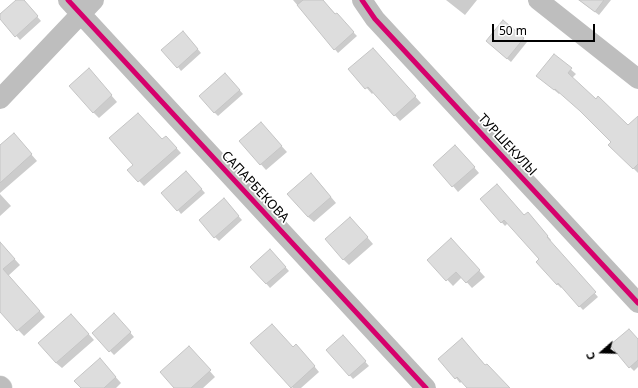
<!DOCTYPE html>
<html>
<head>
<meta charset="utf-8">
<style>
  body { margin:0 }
  #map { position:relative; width:638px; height:388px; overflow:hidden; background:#fff; font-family:"Noto Sans",sans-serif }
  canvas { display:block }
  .north { position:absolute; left:582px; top:332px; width:40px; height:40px; -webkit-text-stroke:3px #fff; paint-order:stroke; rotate:250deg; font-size:11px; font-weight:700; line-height:16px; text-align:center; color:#000 }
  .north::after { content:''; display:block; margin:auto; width:14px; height:18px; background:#000; clip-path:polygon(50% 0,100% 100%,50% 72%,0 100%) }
  .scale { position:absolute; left:492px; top:24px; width:103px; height:18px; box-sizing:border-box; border:2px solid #000; border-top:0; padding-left:5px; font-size:12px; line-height:14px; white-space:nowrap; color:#000; -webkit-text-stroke:3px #fff; paint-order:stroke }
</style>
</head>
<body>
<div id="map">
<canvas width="638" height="388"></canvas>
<div class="north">С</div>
<div class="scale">50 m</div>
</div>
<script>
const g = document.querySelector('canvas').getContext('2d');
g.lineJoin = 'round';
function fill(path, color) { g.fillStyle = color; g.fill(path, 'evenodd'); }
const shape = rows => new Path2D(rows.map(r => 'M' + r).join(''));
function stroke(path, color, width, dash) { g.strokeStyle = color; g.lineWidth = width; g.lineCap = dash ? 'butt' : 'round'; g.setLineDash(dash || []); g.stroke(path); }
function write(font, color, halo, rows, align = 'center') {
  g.font = font + ' "Noto Sans",sans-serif'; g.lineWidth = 3.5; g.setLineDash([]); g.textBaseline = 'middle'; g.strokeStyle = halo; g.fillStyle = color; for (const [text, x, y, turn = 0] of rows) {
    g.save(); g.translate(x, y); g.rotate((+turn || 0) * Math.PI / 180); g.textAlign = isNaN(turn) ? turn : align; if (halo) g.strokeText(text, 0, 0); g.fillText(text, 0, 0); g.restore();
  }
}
fill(shape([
  [18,0,23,0,41,21,20,40,0,18,0,16],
  [293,0,322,0,357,36,338,53],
  [446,0,477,0,465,15],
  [579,0,611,0,599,15],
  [187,36,201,53,181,71,178,67],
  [523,39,527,42,511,62,491,45],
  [378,55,421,103,400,121,374,92,372,94,350,69],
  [554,55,576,74,572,78,628,127,638,121,638,173,610,145,613,142,586,115,561,92,559,94,542,80],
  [94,75,117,102,99,118,93,112],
  [229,78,243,94,218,116,214,112],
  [266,129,287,152,266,170,240,141],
  [19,140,37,161,0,193,0,147],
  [162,141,171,142,181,153,144,186,129,170],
  [461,152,479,173,458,192,453,186],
  [190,176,205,193,181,214,178,210],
  [317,180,336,203,314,222,308,217],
  [0,194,11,206,0,216],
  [481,199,524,216,531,217,551,240,550,242,598,297,583,310,562,287,561,288,557,284,540,260,508,223,505,226],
  [227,203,242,220,219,241,215,237],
  [356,224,373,244,349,265,343,259],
  [0,243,20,265,8,276,45,317,24,336,0,311],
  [456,245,485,277,472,288,462,277,453,286,429,260],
  [274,254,289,271,270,288,252,267],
  [118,318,134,337,114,355,93,333],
  [77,321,94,340,62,368,56,363],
  [346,340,369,366,353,379,327,350],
  [462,340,486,366,509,388,468,388,462,381,460,383,456,378],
  [638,340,638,367,634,371,630,367],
  [252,343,301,350,319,372,301,388,293,388],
  [194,353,215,377,203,388,176,388],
  [105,365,121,383,116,388,82,388]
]), '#0003');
const building = shape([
  [16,0,24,0,38,16,15,37,0,19,0,14,16,0],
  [303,0,323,0,335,14,337,13,354,32,334,50,297,5,303,0],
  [579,0,604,0,595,12,579,0],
  [503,20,524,38,507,59,486,41,503,20],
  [183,31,198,49,177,68,161,50,183,31],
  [373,48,416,96,394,116,368,87,365,89,348,69,373,48],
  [554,54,572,68,568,73,596,99,598,96,628,125,638,116,638,164,633,169,608,145,611,142,580,111,555,89,554,90,536,76,554,54],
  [89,68,112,95,93,113,69,86,89,68],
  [225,73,240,90,214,113,199,96,225,73],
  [138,113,162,139,166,136,177,148,138,182,127,170,133,165,109,138,138,113],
  [261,122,282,146,260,165,239,141,261,122],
  [14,133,32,154,0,183,0,145,14,133],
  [455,145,475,167,452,187,433,165,455,145],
  [186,171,202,189,177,211,161,193,186,171],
  [311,173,331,197,308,217,287,194,311,173],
  [497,184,524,215,528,212,548,236,547,237,596,292,579,307,558,283,557,285,536,262,539,259,504,220,501,223,480,199,497,184],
  [224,198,239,216,214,238,199,220,224,198],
  [350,217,368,237,343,260,325,239,350,217],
  [451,238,480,270,466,283,456,272,446,281,427,260,451,238],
  [0,242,15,259,3,269,40,311,17,331,0,312,0,242],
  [270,249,286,267,266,284,250,267,270,249],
  [114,313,131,332,109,352,92,333,114,313],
  [71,314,89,334,56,363,38,343,71,314],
  [272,324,293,347,296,344,315,366,291,388,250,343,272,324],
  [629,329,638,339,638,360,629,368,610,345,629,329],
  [343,335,366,361,349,376,326,350,343,335],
  [462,338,485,365,487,364,510,388,467,388,457,377,455,379,438,359,462,338],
  [189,346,211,370,191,388,174,388,160,372,189,346],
  [100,358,116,377,104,388,81,388,74,381,100,358]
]);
fill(building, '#ddd');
stroke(building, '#c5c5c5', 1);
const major = shape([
  [0,387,1,388]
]);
stroke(major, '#dbdbdb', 23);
stroke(shape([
  [68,0,426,388],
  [362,0,375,19,638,303],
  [538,0,638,79],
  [0,99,94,0]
]), '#bebebe', 20);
stroke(major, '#bdbdbd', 22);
stroke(shape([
  [68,0,426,388],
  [362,0,375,19,638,303]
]), '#d6006c', 5);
write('13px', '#000', '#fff', [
  ["ТУРШЕКУЛЫ",507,145,47],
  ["САПАРБЕКОВА",255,187,47]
]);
</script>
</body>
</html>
